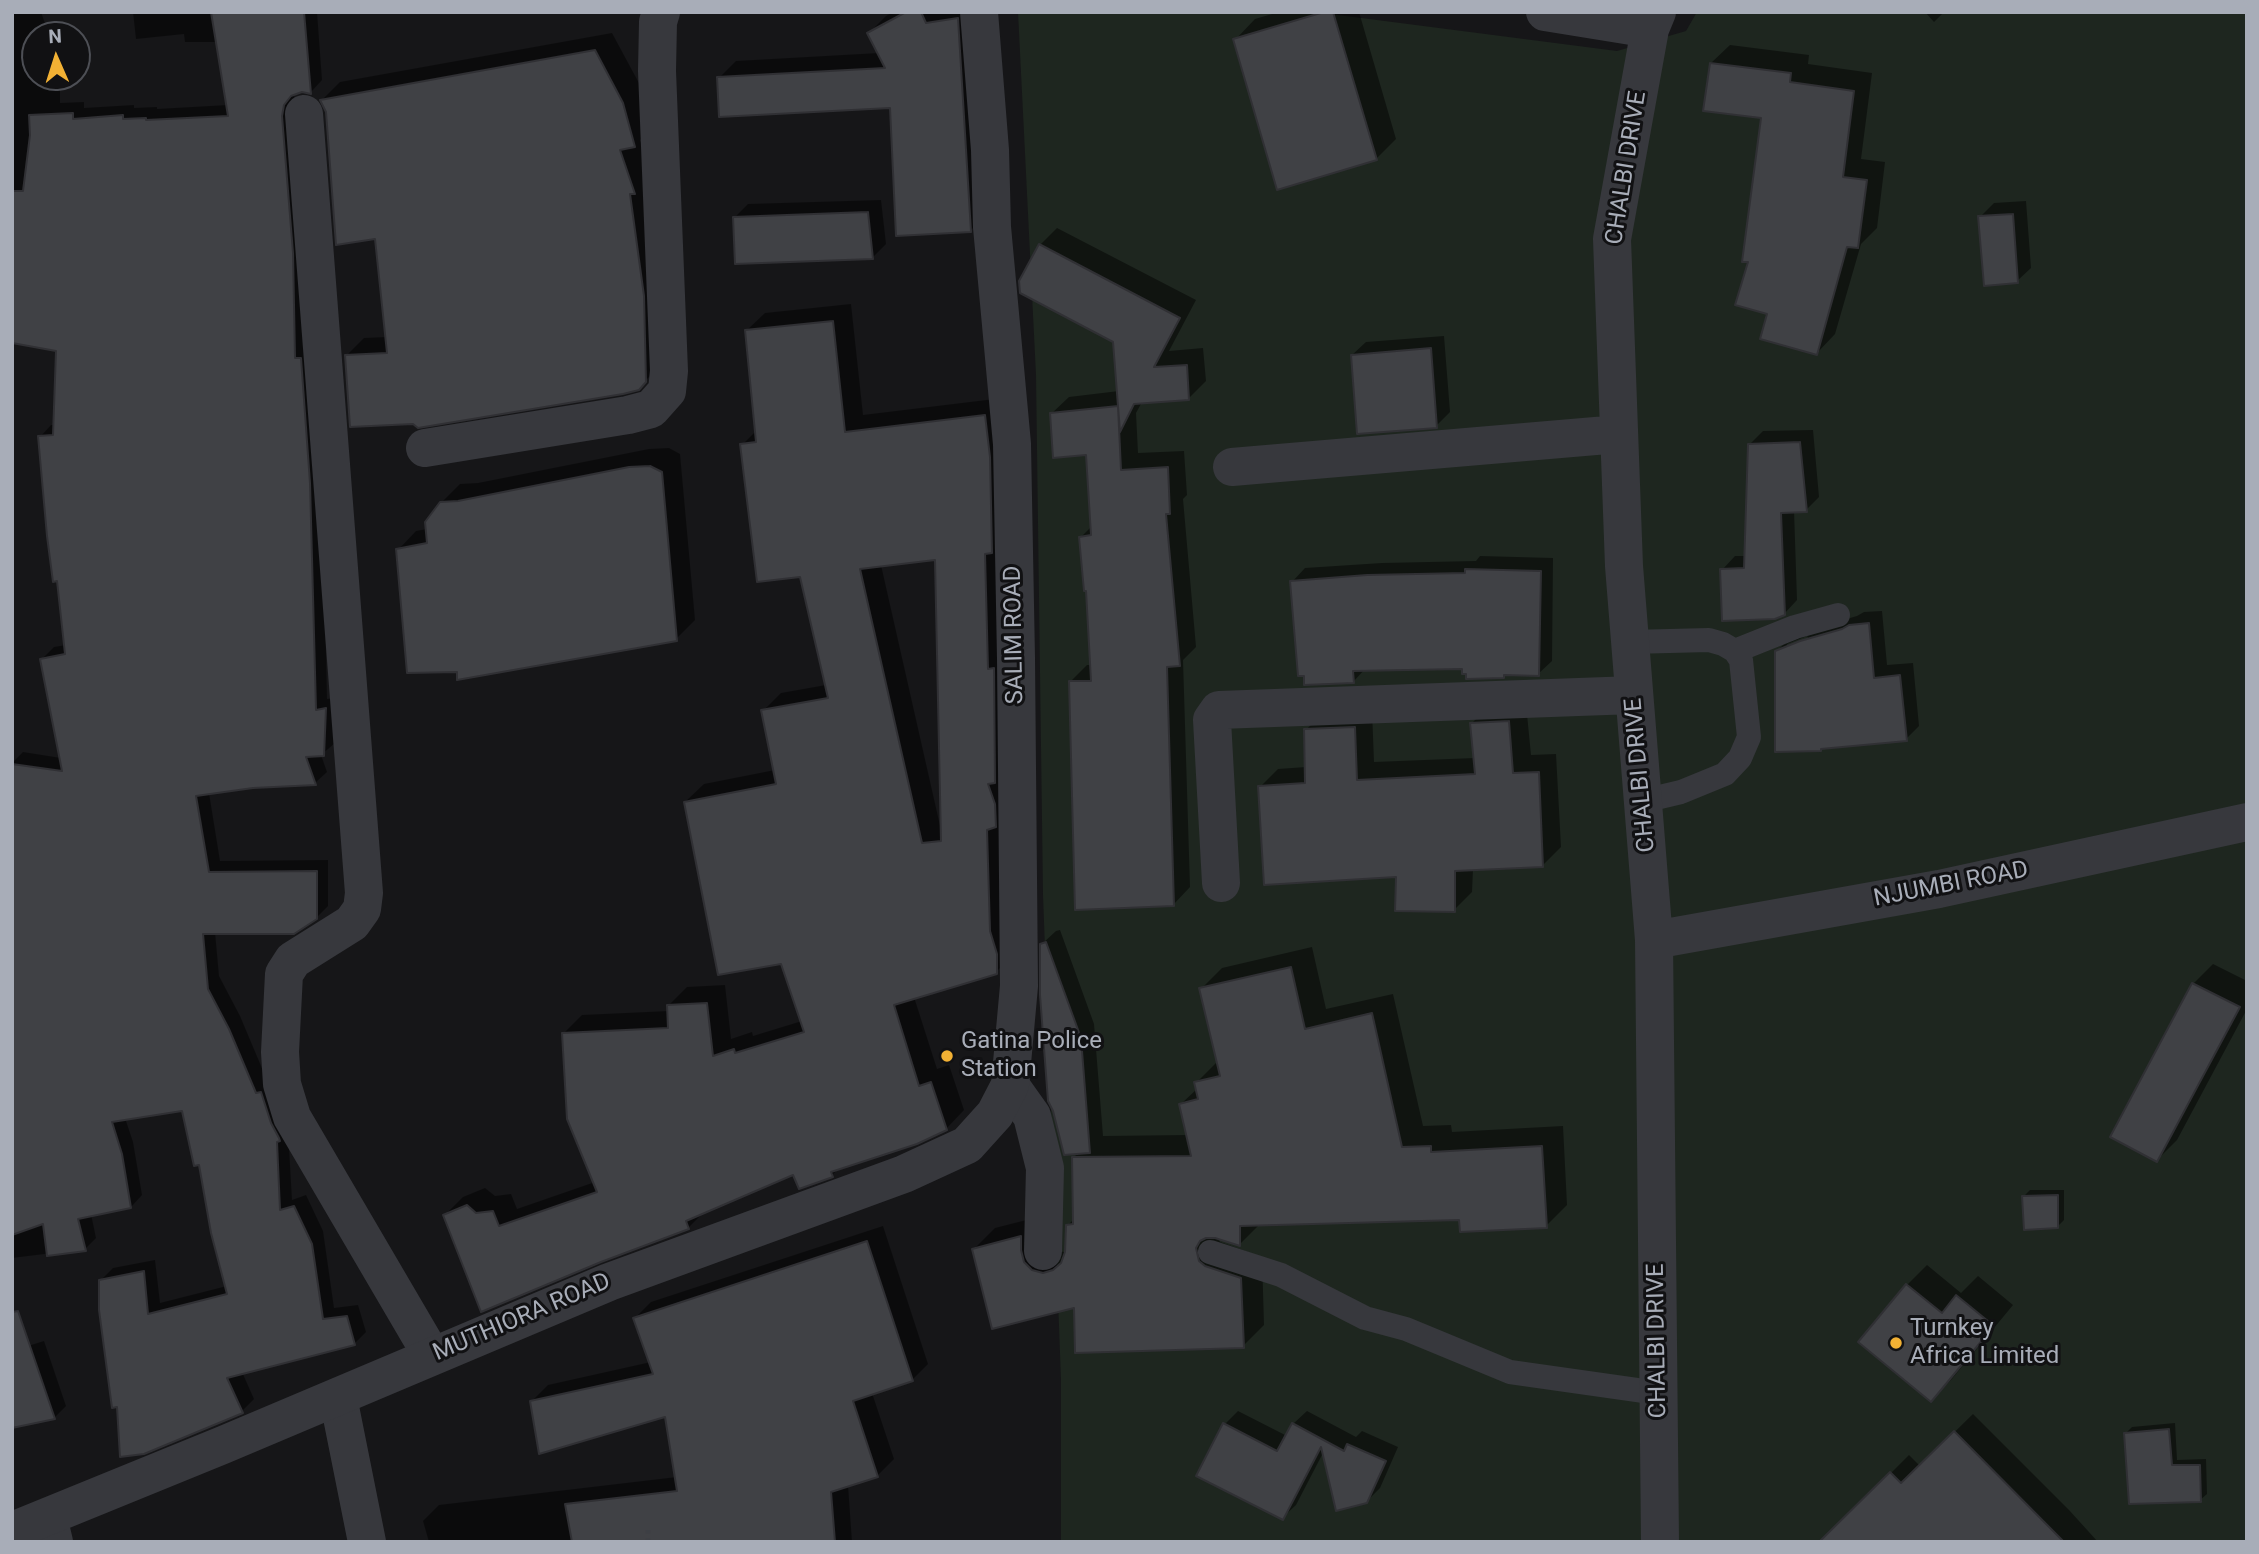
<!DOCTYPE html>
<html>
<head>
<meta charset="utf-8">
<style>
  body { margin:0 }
  #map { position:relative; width:2259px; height:1554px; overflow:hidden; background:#161618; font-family:Roboto,sans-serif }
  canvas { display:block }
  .frame { position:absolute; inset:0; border:14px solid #a8adb8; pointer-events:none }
  .north { position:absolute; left:21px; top:21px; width:70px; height:70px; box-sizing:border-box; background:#111113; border:2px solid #4d4f55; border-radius:50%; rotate:357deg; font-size:19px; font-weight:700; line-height:28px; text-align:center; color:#a8adb8 }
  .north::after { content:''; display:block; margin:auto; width:24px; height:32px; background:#f2b134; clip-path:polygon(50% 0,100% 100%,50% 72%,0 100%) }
</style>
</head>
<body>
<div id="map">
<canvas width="2259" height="1554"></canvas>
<div class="frame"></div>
<div class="north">N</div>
</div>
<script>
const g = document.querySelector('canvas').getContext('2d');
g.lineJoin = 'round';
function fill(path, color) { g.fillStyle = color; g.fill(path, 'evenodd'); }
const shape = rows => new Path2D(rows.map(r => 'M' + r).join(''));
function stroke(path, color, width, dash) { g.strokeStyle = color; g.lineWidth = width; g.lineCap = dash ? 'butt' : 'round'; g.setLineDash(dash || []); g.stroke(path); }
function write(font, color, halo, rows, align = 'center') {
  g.font = font + ' Roboto,sans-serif'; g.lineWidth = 6; g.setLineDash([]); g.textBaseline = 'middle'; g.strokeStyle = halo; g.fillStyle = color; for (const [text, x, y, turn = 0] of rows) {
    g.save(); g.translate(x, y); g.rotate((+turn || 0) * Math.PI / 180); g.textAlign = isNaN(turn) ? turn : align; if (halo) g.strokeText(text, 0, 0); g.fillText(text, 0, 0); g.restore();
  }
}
fill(shape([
  [1018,12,1315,12,1617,51,1686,31,1697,12,2247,12,2247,1542,1061,1542,1061,1380,1043,895,1036,375]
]), '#1e261f');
fill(shape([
  [12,12,41,12,49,35,35,35,35,77,60,77,60,103,84,102,84,108,134,105,134,108,157,107,157,109,228,105,218,42,185,42,184,34,136,39,133,12,317,12,322,80,311,92,301,91,295,93,293,103,322,470,327,699,337,698,335,743,321,755,327,772,315,783,253,787,209,793,220,861,328,860,328,906,316,918,215,932,219,976,240,1016,288,1130,292,1200,306,1195,323,1231,334,1308,358,1305,366,1332,355,1343,242,1372,254,1399,242,1411,143,1452,119,1405,101,1280,113,1268,155,1260,160,1303,227,1286,201,1162,184,1109,125,1118,133,1142,142,1195,131,1207,91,1214,96,1238,85,1249,12,1258,12,763,23,752,61,758,42,659,54,647,66,645,40,437,51,425,55,425,57,349,12,341],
  [893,12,975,12,987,214,970,231,891,107,719,78,736,61,879,53,869,33,886,16],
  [1279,12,1359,12,1396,139,1376,159,1235,40,1255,19],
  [1925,12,1944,12,1934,22],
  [612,33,640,85,652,128,640,140,652,174,657,369,638,388,346,356,364,338,387,337,377,237,322,100,340,82],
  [1730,45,1809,55,1808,64,1872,73,1861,159,1885,162,1877,228,1861,244,1835,334,1817,353,1770,313,1750,261,1763,117,1711,63],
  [881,200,886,244,873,257,735,217,748,204],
  [2026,201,2031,268,2017,281,1980,217,1994,203],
  [1057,228,1196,300,1169,351,1203,348,1206,381,1188,399,1142,402,1136,413,1138,453,1184,451,1187,495,1183,499,1196,647,1183,660,1190,887,1173,905,1070,682,1087,665,1092,665,1087,589,1081,537,1092,526,1088,453,1051,414,1069,397,1119,391,1115,341,1040,245],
  [851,304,863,415,1003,398,1014,954,996,972,914,997,937,1069,949,1065,964,1110,946,1129,839,1168,832,1175,794,1173,705,1211,688,1228,600,1260,445,1215,463,1197,485,1188,495,1196,511,1194,517,1209,595,1182,564,1033,582,1015,669,1011,669,1005,687,987,725,985,731,1039,752,1032,753,1036,802,1021,782,962,685,802,704,784,775,770,763,711,781,693,826,685,802,575,742,445,757,430,746,331,765,313],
  [937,558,941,830,881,565],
  [1444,336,1450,412,1436,426,1352,355,1366,342],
  [1813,430,1819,497,1806,510,1794,510,1797,600,1784,614,1722,570,1735,556,1747,556,1750,444,1763,431],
  [669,448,680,454,695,620,676,639,459,670,398,550,416,531,427,529,441,503,460,484,478,483,649,449],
  [1480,556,1553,558,1552,661,1538,674,1506,673,1504,676,1464,667,1365,669,1353,682,1292,582,1305,568,1382,563,1476,561],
  [1882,611,1887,665,1913,663,1919,726,1906,739,1776,652,1790,638,1815,628,1857,616,1864,612],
  [1807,636,1809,639,1787,648,1787,644],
  [1526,704,1531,755,1556,754,1561,847,1543,865,1473,869,1472,892,1454,910,1260,787,1278,769,1306,767,1306,730,1324,711,1372,710,1374,762,1475,758,1472,723,1490,705],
  [1060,930,1094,1024,1103,1136,1188,1135,1181,1104,1198,1088,1196,1083,1218,1061,1201,989,1222,968,1312,947,1326,1009,1393,994,1423,1126,1451,1125,1452,1132,1563,1126,1567,1205,1546,1226,1461,1218,1260,1224,1240,1244,1218,1237,1220,1242,1262,1257,1264,1325,1243,1346,1075,1306,974,1249,995,1228,1042,1216,1053,1249,1067,1253,1067,1226,1074,1219,1074,1157,1079,1152,1042,944,1056,931],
  [2213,964,2247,981,2247,1009,2177,1140,2157,1160,2193,984],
  [2030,1190,2064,1190,2064,1220,2058,1226,2024,1196],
  [883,1226,928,1364,912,1380,872,1393,894,1459,878,1475,848,1485,852,1542,429,1542,423,1521,439,1505,677,1477,666,1415,532,1401,548,1385,651,1362,635,1318,651,1302],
  [1927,1265,1961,1293,1978,1276,2013,1305,1951,1380,1931,1400,1907,1285],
  [44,1341,66,1406,54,1418,12,1351],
  [1238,1411,1287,1436,1293,1424,1307,1411,1356,1437,1362,1431,1398,1447,1380,1488,1366,1502,1324,1451,1296,1505,1282,1518,1224,1425],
  [1973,1414,2069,1510,2098,1542,1852,1542,1837,1527,1909,1455,1920,1466],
  [2175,1423,2177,1460,2206,1459,2207,1494,2200,1500,2126,1433,2132,1427]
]), '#0007');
const building = shape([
  [211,12,304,12,311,94,302,92,291,96,284,105,282,116,293,253,295,358,301,358,310,483,316,710,326,708,324,756,306,757,316,785,253,788,196,796,209,872,317,871,317,919,294,934,203,934,208,989,229,1029,256,1093,261,1092,271,1123,279,1138,280,1141,277,1142,280,1210,294,1206,312,1244,323,1319,347,1316,355,1345,227,1378,243,1413,144,1454,120,1457,117,1407,112,1408,99,1310,99,1280,144,1271,148,1314,227,1294,211,1233,199,1165,194,1166,182,1111,112,1122,122,1154,131,1208,78,1219,86,1251,47,1256,43,1224,12,1235,12,764,62,771,40,659,65,654,57,581,53,582,47,536,38,436,53,435,56,351,12,343,12,191,23,191,30,135,29,115,73,113,73,119,123,115,123,119,146,118,146,120,228,116,211,12],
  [906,12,921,12,926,23,958,18,971,232,896,236,890,108,719,117,717,77,885,68,867,33,906,12],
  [1324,12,1333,12,1377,160,1277,190,1233,39,1324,12],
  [595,50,623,103,635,147,620,150,635,194,630,194,644,296,646,382,639,390,623,394,418,428,413,424,350,427,345,355,387,353,375,239,336,245,326,112,320,100,595,50],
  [1710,63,1791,73,1790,82,1854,91,1843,177,1867,180,1858,248,1847,247,1817,355,1760,339,1767,314,1735,305,1748,262,1742,262,1761,118,1703,111,1710,63],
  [868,212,873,259,735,264,733,217,868,212],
  [2013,214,2018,283,1984,286,1978,216,2013,214],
  [1039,244,1180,318,1154,367,1187,365,1189,400,1134,404,1120,432,1113,342,1020,293,1019,281,1039,244],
  [833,321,845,432,985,415,990,457,992,553,985,554,988,669,994,668,995,783,988,784,995,804,996,827,987,830,990,931,997,954,997,974,894,1005,919,1086,931,1082,947,1130,917,1144,831,1172,833,1177,799,1189,793,1175,686,1221,689,1229,601,1262,481,1312,443,1215,467,1205,476,1213,493,1211,499,1226,597,1192,567,1119,562,1033,668,1028,667,1005,707,1003,713,1056,734,1049,735,1053,804,1032,781,964,718,975,684,802,776,784,761,710,828,698,800,577,757,582,740,444,756,442,745,330,833,321],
  [935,560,941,841,922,843,860,569,935,560],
  [1431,348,1437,428,1357,434,1351,355,1431,348],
  [1118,406,1121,470,1168,467,1170,514,1166,514,1180,666,1167,667,1174,906,1075,910,1069,681,1091,681,1086,591,1084,591,1079,537,1091,535,1086,455,1053,458,1050,413,1118,406],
  [1800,442,1807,512,1781,513,1785,615,1775,619,1722,621,1720,569,1744,568,1748,444,1800,442],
  [650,466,662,472,677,641,457,680,457,672,407,673,396,549,427,543,425,522,440,502,458,501,629,467,650,466],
  [1465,569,1541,571,1539,676,1504,675,1504,678,1466,679,1466,674,1462,674,1462,669,1353,671,1354,683,1304,685,1304,676,1298,676,1290,581,1367,575,1465,573,1465,569],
  [1869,623,1874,678,1900,675,1907,741,1821,749,1821,751,1775,752,1775,651,1800,641,1842,629,1849,625,1869,623],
  [1509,721,1513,773,1539,772,1543,867,1455,871,1455,912,1395,911,1396,877,1264,885,1258,786,1305,783,1304,729,1355,727,1357,780,1475,774,1470,723,1509,721],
  [1046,942,1081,1038,1090,1153,1064,1155,1053,1111,1048,1101,1040,995,1040,944,1046,942],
  [1291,967,1305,1029,1372,1013,1402,1147,1431,1146,1431,1152,1542,1146,1547,1228,1460,1232,1459,1220,1240,1226,1240,1246,1215,1238,1206,1238,1200,1241,1196,1248,1199,1261,1205,1266,1241,1278,1244,1348,1075,1353,1074,1308,992,1329,972,1249,1021,1236,1021,1250,1024,1262,1032,1270,1043,1273,1053,1270,1061,1263,1065,1252,1066,1225,1073,1224,1072,1157,1191,1156,1179,1104,1198,1099,1194,1082,1220,1076,1199,988,1291,967],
  [2192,983,2240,1007,2157,1162,2110,1137,2192,983],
  [2058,1195,2058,1228,2024,1230,2022,1196,2058,1195],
  [867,1241,913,1381,853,1401,878,1477,831,1492,835,1542,572,1542,565,1504,677,1491,665,1417,539,1454,530,1401,653,1374,633,1318,867,1241],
  [1906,1284,1942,1313,1956,1295,1994,1326,1931,1402,1858,1342,1906,1284],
  [18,1311,55,1419,12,1428,12,1312,18,1311],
  [1223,1423,1277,1451,1292,1423,1344,1451,1347,1444,1386,1461,1367,1503,1336,1511,1321,1447,1283,1520,1196,1476,1223,1423],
  [2169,1429,2172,1465,2200,1465,2201,1502,2129,1504,2124,1433,2169,1429],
  [1954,1431,2064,1542,1819,1542,1890,1472,1901,1483,1954,1431]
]);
fill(building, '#404145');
stroke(building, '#303034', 2);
stroke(shape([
  [648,1542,648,1528]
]), '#3d3f44', 4.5, [3.5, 5]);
stroke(shape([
  [1630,642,1709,640,1723,644,1735,651,1741,660,1749,737,1740,758,1725,774,1681,792,1643,801],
  [1735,651,1795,627,1838,615],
  [1210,1252,1281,1275,1365,1318,1406,1329,1510,1372,1658,1393]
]), '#37383d', 24);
stroke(shape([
  [1545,12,1650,29],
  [1657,12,1650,29,1612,239,1624,566,1654,940,1660,1542],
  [304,114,364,893,362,909,352,923,293,960,284,974,280,1052,282,1084,292,1117,432,1356],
  [425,448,628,415,651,409,667,391,669,371,657,71,658,22,661,12],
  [1232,467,1619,434],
  [1221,883,1212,720,1219,710,1634,695],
  [1654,940,1939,889,2247,822],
  [1010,1085,1032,1116,1045,1168,1043,1251],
  [338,1397,367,1542],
  [48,1517,54,1542]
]), '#37383d', 38);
stroke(shape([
  [12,1531,223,1445,609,1282,904,1174,967,1145,995,1114,1010,1085,1019,986,1016,658,1012,444,992,227,990,150,979,12]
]), '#37383d', 38);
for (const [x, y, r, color] of [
  [947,1056,7,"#f2b134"],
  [1896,1343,7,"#f2b134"]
]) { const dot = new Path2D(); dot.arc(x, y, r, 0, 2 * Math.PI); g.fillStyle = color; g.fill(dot); stroke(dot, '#111113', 2.5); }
write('24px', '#a8adb8', '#111113', [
  ["CHALBI DRIVE",1627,168,-81],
  ["SALIM ROAD",1015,635,-91],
  ["CHALBI DRIVE",1641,775,-95],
  ["NJUMBI ROAD",1951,885,-11],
  ["MUTHIORA ROAD",522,1318,-23],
  ["CHALBI DRIVE",1658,1341,-91]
]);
write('24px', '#a8adb8', '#111113', [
  ["Gatina Police",961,1042],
  ["Station",961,1070],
  ["Turnkey",1910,1329],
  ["Africa Limited",1910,1357]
], 'left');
</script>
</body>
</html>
